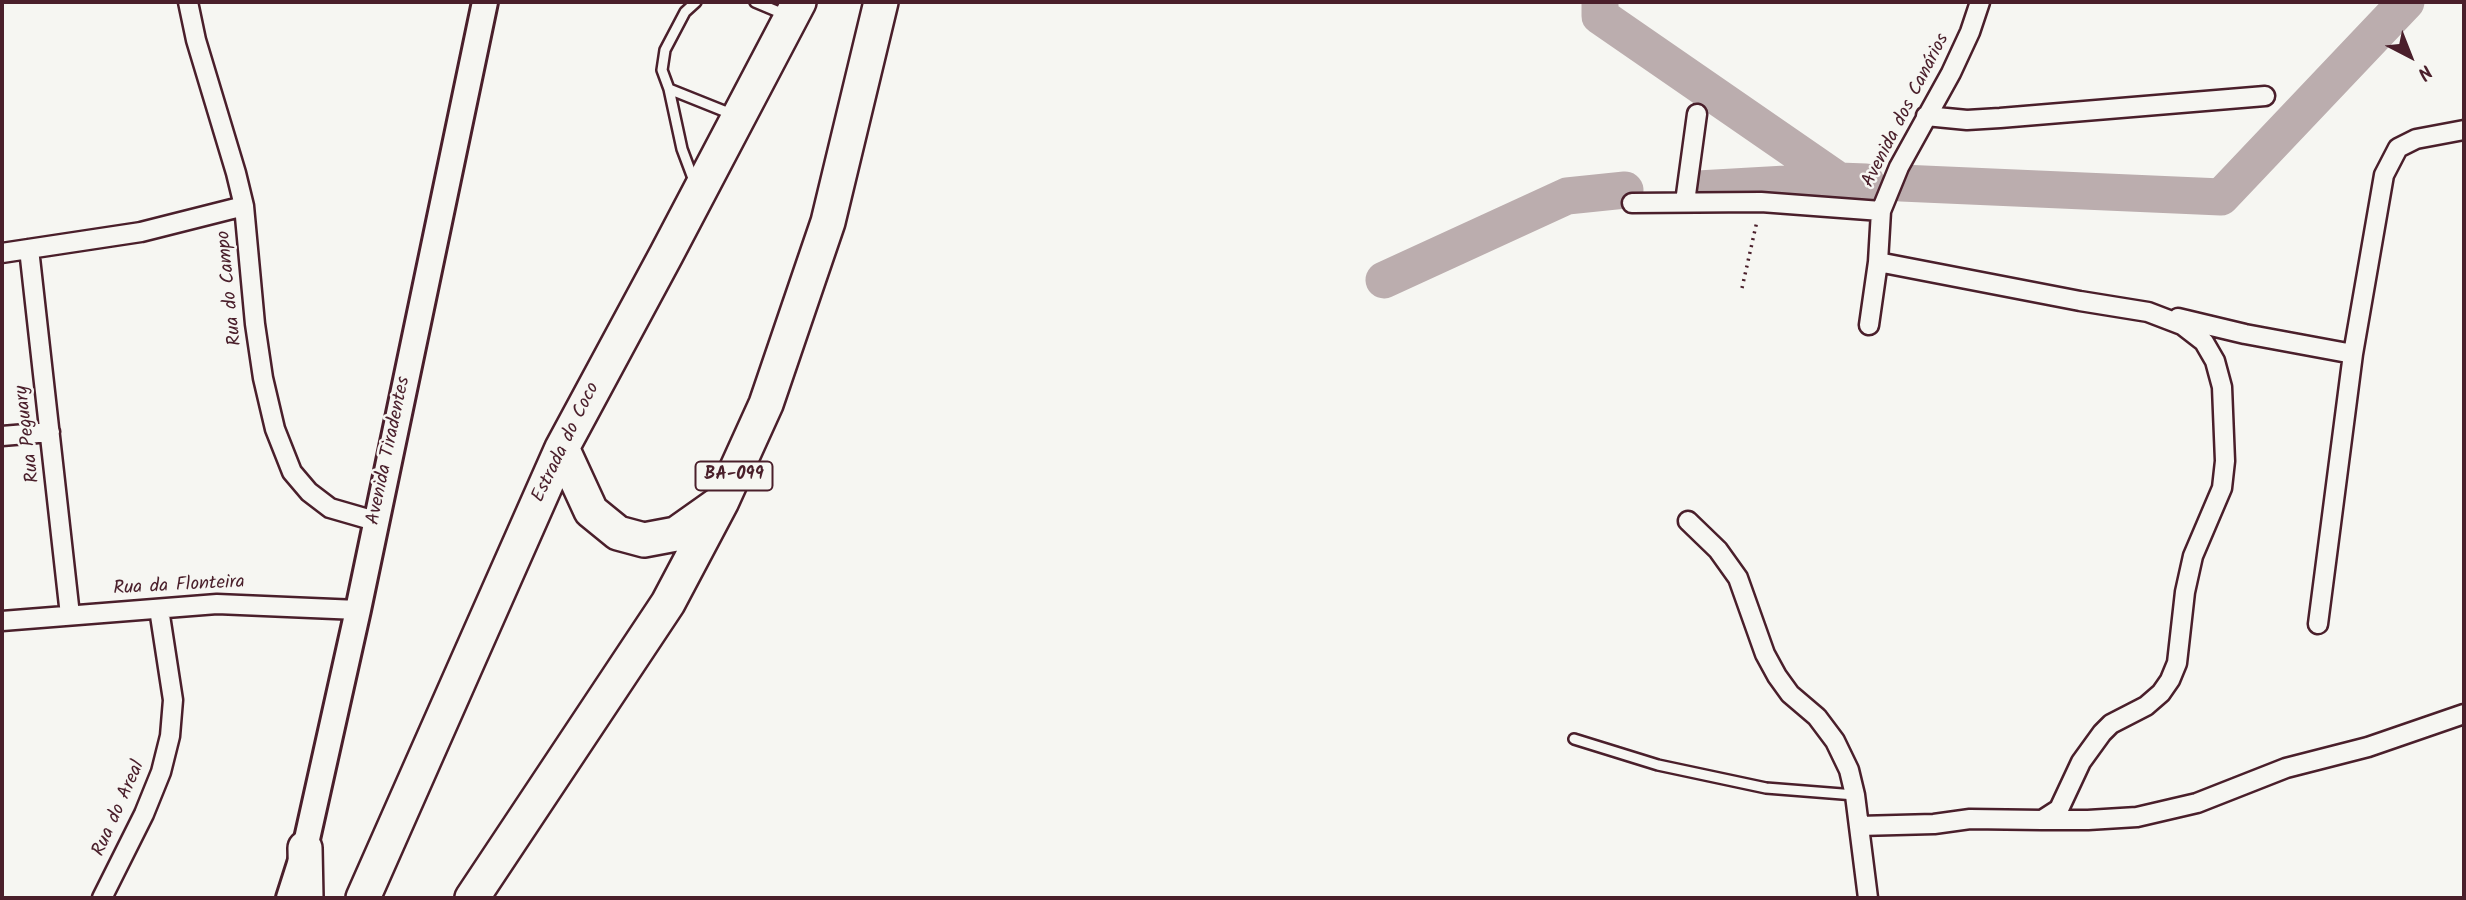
<!DOCTYPE html>
<html>
<head>
<meta charset="utf-8">
<style>
  body { margin:0 }
  #map { position:relative; width:2466px; height:900px; overflow:hidden; background:#f6f6f2; font-family:Kalam,sans-serif }
  canvas { display:block }
  .frame { position:absolute; inset:0; border:4px solid #4a1f2b; pointer-events:none }
  .north { position:absolute; left:2375px; top:21px; width:70px; height:70px; -webkit-text-stroke:5px #f6f6f2; paint-order:stroke; rotate:138deg; font-size:19px; font-weight:700; line-height:28px; text-align:center; color:#4a1f2b }
  .north::after { content:''; display:block; margin:auto; width:24px; height:32px; background:#4a1f2b; clip-path:polygon(50% 0,100% 100%,50% 72%,0 100%) }
</style>
</head>
<body>
<div id="map">
<canvas width="2466" height="900"></canvas>
<div class="frame"></div>
<div class="north">N</div>
</div>
<script>
const g = document.querySelector('canvas').getContext('2d');
g.lineJoin = 'round';
const shape = rows => new Path2D(rows.map(r => 'M' + r).join(''));
function stroke(path, color, width, dash) { g.strokeStyle = color; g.lineWidth = width; g.lineCap = dash ? 'butt' : 'round'; g.setLineDash(dash || []); g.stroke(path); }
function write(font, color, halo, rows, align = 'center') {
  g.font = font + ' Kalam,sans-serif'; g.lineWidth = 5; g.setLineDash([]); g.textBaseline = 'middle'; g.strokeStyle = halo; g.fillStyle = color; for (const [text, x, y, turn = 0] of rows) {
    g.save(); g.translate(x, y); g.rotate((+turn || 0) * Math.PI / 180); g.textAlign = isNaN(turn) ? turn : align; if (halo) g.strokeText(text, 0, 0); g.fillText(text, 0, 0); g.restore();
  }
}
stroke(shape([
  [1600,2,1600,16,1839,181,1866,182],
  [1901,183,2221,197,2406,2],
  [1698,189,1839,181],
  [1384,280,1567,196,1625,190]
]), '#bbadae', 37);
const lane = shape([
  [755,2,786,15],
  [669,89,734,115],
  [694,181,682,149,669,89,662,70,665,50,685,12,696,2],
  [1574,739,1658,765,1766,788,1855,795]
]);
const street = shape([
  [188,2,196,40,236,173,244,206,255,324,263,378,275,429,292,472,309,492,330,508,375,521],
  [1926,116,1967,120,2000,118,2265,96],
  [1685,202,1697,114],
  [1632,203,1761,202,1881,211],
  [29,249,70,615],
  [2,253,141,232,244,206],
  [2178,318,2245,334,2353,354],
  [1869,325,1878,262,1881,211,1899,167,1951,73,1970,32,1980,2],
  [2,436,50,432],
  [1688,521,1718,550,1738,578,1765,654,1777,676,1790,694,1817,717,1835,741,1849,770,1855,795,1868,898],
  [2,621,217,604,358,610],
  [2318,624,2353,354,2384,175,2398,148,2416,139,2464,130],
  [2043,820,2088,820,2137,817,2197,803,2286,768,2368,747,2464,714],
  [1859,826,1934,824,1970,819,2042,820,2059,809,2081,762,2102,733,2111,724,2146,706,2161,693,2170,680,2177,663,2185,592,2193,556,2222,488,2225,461,2222,387,2215,361,2204,342,2182,325,2148,312,2080,301,1878,262],
  [102,898,144,814,161,772,170,736,173,700,159,609]
]);
const secondary = shape([
  [289,898,305,848,358,610,485,2]
]);
const highway = shape([
  [562,448,591,511,618,533,644,540,676,534,717,505],
  [305,848,306,898],
  [363,898,562,448,666,255,799,2],
  [472,898,668,603,722,501,766,404,828,222,881,2]
]);
stroke(lane, '#4a1f2b', 14);
stroke(street, '#4a1f2b', 23);
stroke(secondary, '#4a1f2b', 30);
stroke(highway, '#4a1f2b', 38);
stroke(shape([
  [1742,288,1757,221]
]), '#4a1f2b', 3.5, [2, 5]);
stroke(lane, '#f6f6f2', 9);
stroke(street, '#f6f6f2', 18);
stroke(secondary, '#f6f6f2', 24);
stroke(highway, '#f6f6f2', 33);
for (const [x, y, w] of [
  [734,476,77]
]) { const box = new Path2D(); box.roundRect(x - w / 2, y - 14.5, w, 29, 5); g.fillStyle = '#f6f6f2'; g.fill(box); stroke(box, '#4a1f2b', 2); }
write('bold 18px', '#4a1f2b', null, [
  ["BA-099",734,476]
]);
write('19px', '#4a1f2b', '#f6f6f2', [
  ["Avenida dos Canários",1907,111,-63],
  ["Rua do Campo",231,288,-96],
  ["Rua Peguary",29,434,-97],
  ["Estrada do Coco",567,443,-64],
  ["Avenida Tiradentes",390,451,-78],
  ["Rua da Flonteira",179,587,-3],
  ["Rua do Areal",120,809,-66]
]);
</script>
</body>
</html>
